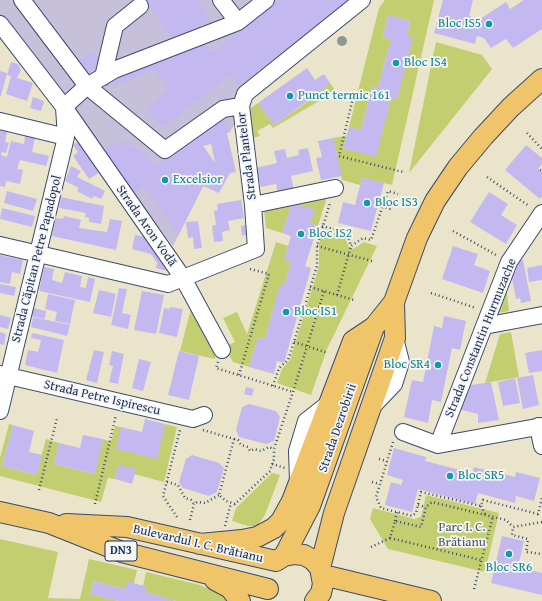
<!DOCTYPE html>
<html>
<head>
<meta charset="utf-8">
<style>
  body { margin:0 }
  canvas { display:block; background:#eae5ca }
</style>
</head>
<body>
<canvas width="542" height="601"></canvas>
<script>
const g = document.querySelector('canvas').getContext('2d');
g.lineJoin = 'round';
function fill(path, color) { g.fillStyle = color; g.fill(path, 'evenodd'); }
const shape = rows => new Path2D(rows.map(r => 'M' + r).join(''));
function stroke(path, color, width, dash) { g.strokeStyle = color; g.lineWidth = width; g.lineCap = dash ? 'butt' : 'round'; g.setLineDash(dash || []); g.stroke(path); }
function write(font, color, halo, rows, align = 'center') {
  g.font = font + ' "Gentium Book Plus",serif'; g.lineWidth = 3.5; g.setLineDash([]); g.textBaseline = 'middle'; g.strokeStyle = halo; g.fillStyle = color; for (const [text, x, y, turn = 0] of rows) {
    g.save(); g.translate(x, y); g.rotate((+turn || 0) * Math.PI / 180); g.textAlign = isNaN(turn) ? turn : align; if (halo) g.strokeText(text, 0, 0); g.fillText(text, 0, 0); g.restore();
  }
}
fill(shape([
  [0,0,365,0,248,102,230,132,201,143,215,163,173,246,0,15]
]), '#c6c0da');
fill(shape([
  [385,0,434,0,392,185,362,178,360,185,342,180,333,138,347,136,343,148,376,156,391,98,397,99,412,38,407,36,410,21,388,15,383,37,391,39,378,88,372,87,361,130,349,127,379,8],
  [436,42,482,55,492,69,409,173],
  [330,83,336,91,273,128,270,124,257,131,260,136,253,138,249,123,250,112,251,108,258,103,274,125,323,91,322,89],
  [327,197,318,226,310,223,314,210,292,203,282,233,266,228,264,209,292,203],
  [323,229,344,236,349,247,353,249,364,242,377,246,327,349,311,395,277,383,282,369,290,360,319,266,319,244],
  [276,242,288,246,284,260,291,262,284,286,280,285,265,339,258,337,249,367,233,362,225,347,235,342,223,318,237,312,247,334],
  [505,278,509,311,498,313],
  [192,305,216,351,215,359,180,351],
  [511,332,519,377,485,383,500,334],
  [9,424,13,425,2,466,36,475,46,439,59,443,54,464,94,474,103,439,111,442,115,426,121,427,157,458,165,424,177,427,164,482,134,474,118,465,115,479,108,478,101,502,0,476,0,458],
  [272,473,280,475,265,515,257,526,248,526,232,521,236,508],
  [426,495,499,513,485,572,388,549,370,519,373,508,414,519,421,517],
  [0,539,58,552,48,598,80,599,89,559,137,570,134,583,125,589,94,581,90,594,119,601,0,601],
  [146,572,200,585,225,597,227,601,176,601,145,592,147,587,143,586]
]), '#c2ce70');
fill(shape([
  [145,0,197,0,210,19,176,43],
  [280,0,349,0,238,85,230,75,162,128,146,109,169,90,155,70,117,85,105,84,110,78,205,44,212,52],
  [443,0,473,0,469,16,480,19,506,2,510,9,524,0,542,0,542,29,513,48,506,39,491,48,484,38,477,36,475,44,434,33],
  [388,15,410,21,407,36,413,38,397,99,391,98,376,157,343,148,349,127,361,130,372,87,378,88,391,39,383,37],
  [93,51,102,62,84,76,75,64],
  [11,62,18,64,21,70,17,78,33,83,27,101,6,94,11,76,7,75],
  [307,68,315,80,324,74,330,83,322,89,323,90,274,125,258,103],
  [0,71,7,73,1,96,0,96],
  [33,97,44,101,41,111,30,108],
  [223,118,230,132,227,133,236,172,230,173,219,193,203,186,179,234,144,186,134,194,103,151,114,143,117,146,125,141,141,152,144,151,154,166],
  [211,144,215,163,203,146],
  [0,130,7,132,5,142,9,143,6,153,2,152,1,155,7,157,11,141,24,144,25,136,35,138,32,152,49,156,46,166,20,160,17,169,23,170,20,184,6,181,5,187,0,186],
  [333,138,342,176,321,180,316,158,322,157,318,141],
  [79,141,100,172,89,179,73,156,78,152,73,145],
  [526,145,542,158,542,164,538,169,542,172,542,196,540,199,505,170],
  [308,148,313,171,291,176,294,191,278,194,276,184,261,187,256,168,277,163,274,151,285,149,287,158,299,155,298,150],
  [71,166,81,171,77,177,105,191,101,199,94,196,92,199,77,191,79,188,65,181],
  [362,178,384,183,371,231,338,223,343,202,355,205],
  [7,191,37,199,33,211,4,203],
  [489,192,508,204,501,215,517,225,506,244,470,222],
  [61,197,104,206,101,224,89,222,89,218,85,217,86,213,59,208],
  [241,200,244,218,228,221,230,230,222,232,223,241,214,242,212,226,216,225,214,211,218,210,217,204],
  [292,203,315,210,310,223,318,226,305,266,311,268,284,363,277,361,274,374,249,367,258,337,265,339,280,284,284,286,291,262,284,260,291,236,282,233],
  [2,208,35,216,32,227,0,219],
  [64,216,81,220,79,228,107,232,110,219,122,221,116,250,52,236,56,218,63,219],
  [198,221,202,248,194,249,193,237,188,238,186,222],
  [245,225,247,234,242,236,241,226],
  [135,235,147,237,146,242,150,243,169,260,167,271,156,268,157,263,151,254,132,249],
  [453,246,478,254,474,265,490,271,483,293,442,279],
  [0,255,23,260,20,274,12,272,10,284,0,282],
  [523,260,531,301,521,303,520,298,516,299,511,273,516,272,514,262],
  [542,265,542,280,529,282,527,268],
  [44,267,54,269,52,280,62,283,65,272,82,276,80,287,86,288,88,277,95,279,90,302,39,291],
  [0,284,16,287,14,296,0,293],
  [119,288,127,289,122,313,131,315,128,329,111,325],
  [99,290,116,294,111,317,93,313],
  [142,291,164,295,156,334,134,330],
  [48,294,75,300,70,324,55,321,57,312,45,309],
  [170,307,183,309,177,337,159,333,164,308,169,309],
  [33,308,46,311,45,319,31,316],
  [0,315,11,318,8,329,0,327],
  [444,316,466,321,460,350,452,348,441,402,432,400,428,423,404,417,412,380,423,382,434,326,442,328],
  [33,317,70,325,67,336,31,327],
  [0,332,6,334,4,345,0,344],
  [32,333,64,340,57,373,25,365,28,350,38,352,41,340,31,338],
  [94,350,104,352,97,383,86,380],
  [542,350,542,371,529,373,525,353],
  [112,351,124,354,118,384,109,382,113,366,109,365],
  [179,351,199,356,189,400,168,395],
  [139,359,151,362,143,391,132,388],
  [533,375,539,405,523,409,517,378],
  [515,378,520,403,503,406,498,382],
  [491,382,499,420,478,423,478,414,458,409,465,386],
  [246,387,254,389,252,396,244,394],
  [249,404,276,411,280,417,274,441,266,444,239,437,236,430,242,407],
  [145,419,165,424,157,459,116,449,121,427,142,432],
  [13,425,34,431,29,452,42,455,37,475,2,466],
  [83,435,103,439,95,474,54,464,59,443,80,448],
  [394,448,426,457,425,461,472,473,474,467,515,477,516,472,540,478,534,501,516,496,515,503,478,493,475,504,418,489,412,512,385,505,391,482,401,485,403,480,387,475],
  [192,455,219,463,224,468,217,492,209,496,183,488,179,482,186,459],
  [118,465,136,469,132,484,115,479],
  [502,536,524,541,518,567,542,573,542,595,491,583],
  [94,581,125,589,127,581,147,587,145,592,176,601,119,601,90,594]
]), '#c4b8f0');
const minor = shape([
  [22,0,87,86,165,150,223,109,241,106],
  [221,0,238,22],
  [0,24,64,107,183,278,222,350],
  [103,77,115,26,140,6],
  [64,107,87,86,114,70,238,22,266,0],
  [0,121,66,137],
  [253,205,335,188],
  [0,245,168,284,256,249,253,205,241,106,245,94,362,0],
  [484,326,542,315],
  [0,374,193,419,204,415],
  [372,407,394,384,401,362,395,338],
  [0,411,66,137,64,108],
  [538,426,542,446],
  [403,432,438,445,542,426],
  [438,445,509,262,542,213],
  [298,481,297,451,306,421,329,403]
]);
const major = shape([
  [0,512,49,523,122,552,268,589],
  [66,524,127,527,276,561],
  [200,544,242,540,257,537,274,528,281,521,292,501,353,341,374,327],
  [284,556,310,506,374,327,394,302,417,238,435,201,458,167,483,137,511,107,542,79],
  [276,561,284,556,294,554,304,555,313,560,320,568,323,584,321,593,315,601],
  [320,568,334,513,395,338,394,302],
  [323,575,431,601],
  [215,580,230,588,240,601]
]);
stroke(minor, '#3a4a6e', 18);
stroke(major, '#3a4a6e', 22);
stroke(shape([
  [354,94,339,156,403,172],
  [527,133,542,149],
  [540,170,542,171],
  [487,177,529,206],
  [382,206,393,210],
  [322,226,347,233,351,246,363,238,371,240,388,191,398,194],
  [453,231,498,256],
  [317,246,372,261],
  [310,287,354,300],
  [431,293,476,308],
  [337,295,351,246],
  [294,342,328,353],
  [218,362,216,368,293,392],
  [239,375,269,274,250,269],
  [273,386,279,368,288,360,294,342,317,266,317,246,330,203],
  [203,430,234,439,219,495,226,501,235,504,270,471,274,459,274,449,293,392,324,291],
  [234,439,238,440,241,445,248,447,250,451,254,449,261,451,269,447,274,449],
  [393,442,376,497,381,508,412,516,416,513,421,492,481,506,483,500,538,514,542,498],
  [379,459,387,461],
  [272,464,285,468],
  [167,482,178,485,185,498,191,500,194,504,197,502,205,503,219,495],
  [372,482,380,484],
  [39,490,57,418],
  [95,504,116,415],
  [418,505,426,507],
  [481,506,485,514],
  [177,517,163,496,180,430],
  [190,520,194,504],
  [395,521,397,512],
  [542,522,513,527,512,535,528,539,526,552,542,554],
  [225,526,231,503],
  [390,538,481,560],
  [371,547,390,538,395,521,421,527,426,507,432,502,506,520,513,527],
  [474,589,493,516]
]), '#3a4a6e', 2.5, [1, 3]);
stroke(minor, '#fff', 16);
stroke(major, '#f0c469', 20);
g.fillStyle = '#8f9791';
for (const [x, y] of [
  [342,41]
]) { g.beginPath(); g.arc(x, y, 5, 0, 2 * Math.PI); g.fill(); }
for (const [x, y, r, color] of [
  [489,24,4,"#0f9aa8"],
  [396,63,4,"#0f9aa8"],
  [290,96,4,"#0f9aa8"],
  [165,180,4,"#0f9aa8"],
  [367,203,4,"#0f9aa8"],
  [301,234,4,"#0f9aa8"],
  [286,312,4,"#0f9aa8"],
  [438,365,4,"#0f9aa8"],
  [450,476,4,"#0f9aa8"],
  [509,554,4,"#0f9aa8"]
]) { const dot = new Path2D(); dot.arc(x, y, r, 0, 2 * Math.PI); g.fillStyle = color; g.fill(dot); stroke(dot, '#f6f6f2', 1.5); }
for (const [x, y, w] of [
  [121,551,32]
]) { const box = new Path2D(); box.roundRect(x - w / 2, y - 10, w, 20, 3); g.fillStyle = '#f6f6f2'; g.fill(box); stroke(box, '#1b2f5e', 1); }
write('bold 12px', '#1b2f5e', null, [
  ["DN3",121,551]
]);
write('13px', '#0d838f', '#f6f6f2', [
  ["Bloc IS5",481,24,"right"],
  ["Bloc IS4",404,63],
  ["Punct termic 161",298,96],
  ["Excelsior",173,180],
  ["Bloc IS3",375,203],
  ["Bloc IS2",309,234],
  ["Bloc IS1",294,312],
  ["Bloc SR4",430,365,"right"],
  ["Bloc SR5",458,476],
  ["Bloc SR6",509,568,"center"]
], 'left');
write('13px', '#1b2f5e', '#f6f6f2', [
  ["Strada Plantelor",247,156,-97],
  ["Strada Aron Vodă",146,226,55],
  ["Strada Căpitan Petre Papadopol",37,259,-76],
  ["Strada Constantin Hurmuzache",481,338,-68],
  ["Strada Petre Ispirescu",102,398,13],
  ["Strada Dezrobirii",338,428,-71],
  ["Bulevardul I. C. Brătianu",198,544,13]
]);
write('13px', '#455762', '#f6f6f2', [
  ["Parc I. C.",462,528],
  ["Brătianu",462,543]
]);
</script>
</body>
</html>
